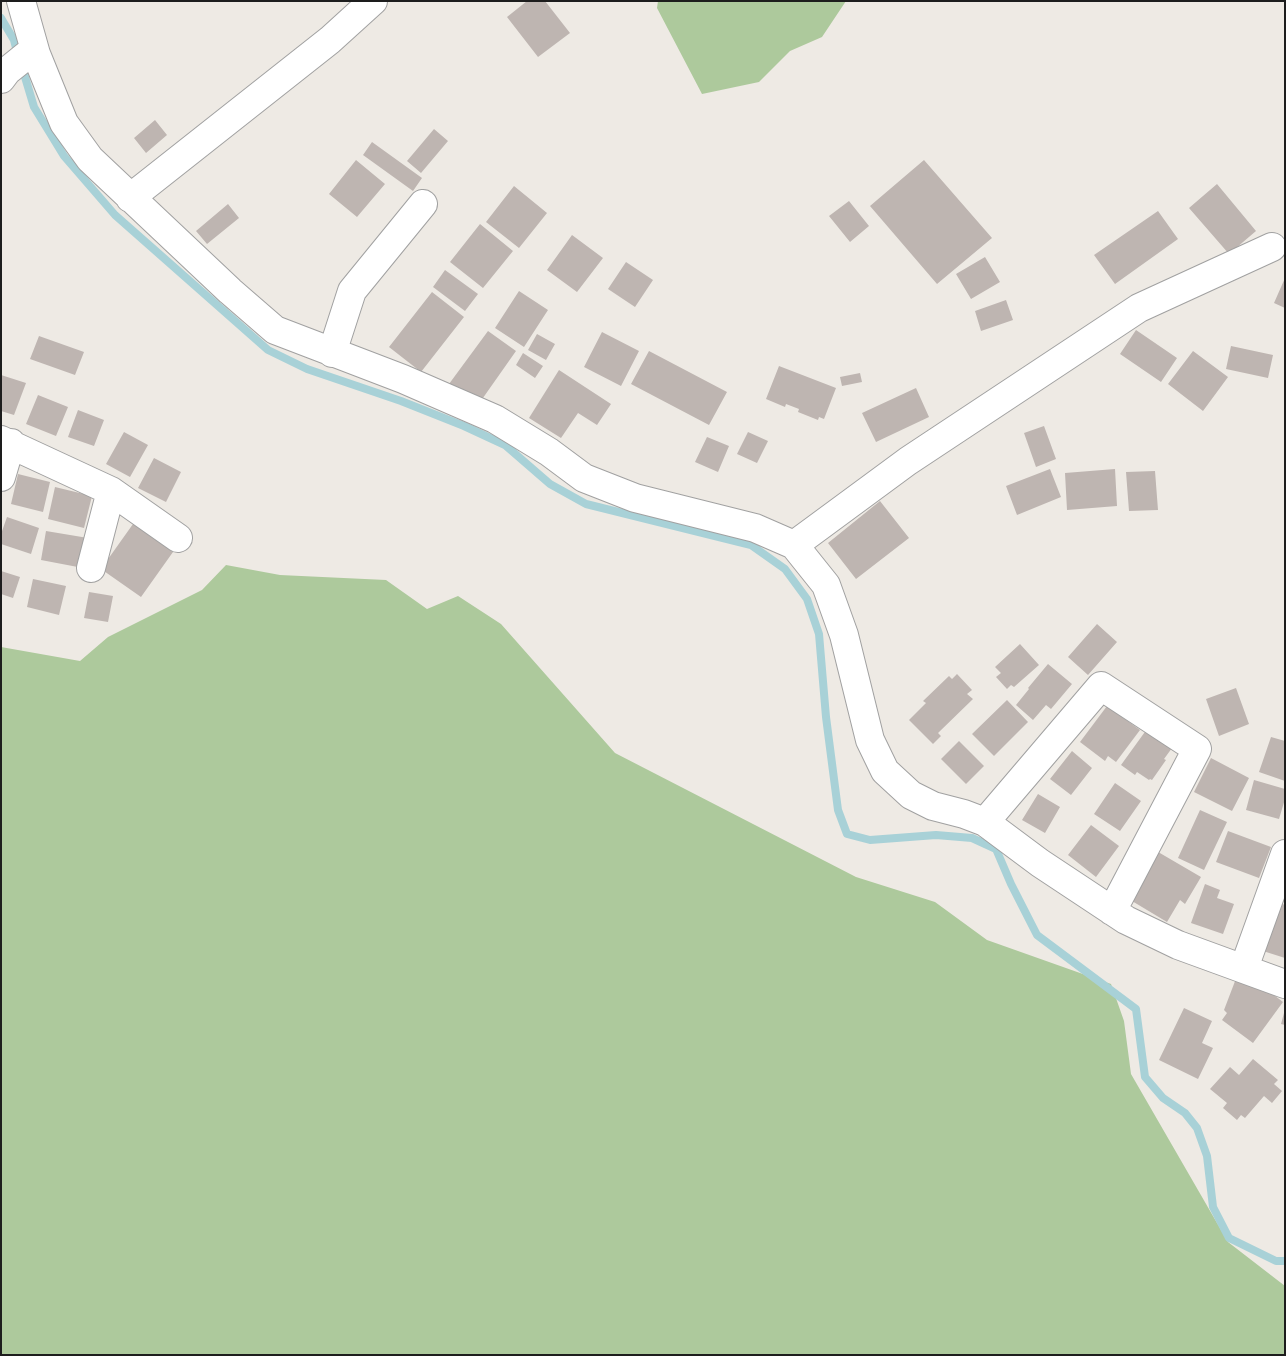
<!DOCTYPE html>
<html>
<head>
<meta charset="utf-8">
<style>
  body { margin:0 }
  #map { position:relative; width:1286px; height:1356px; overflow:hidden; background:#eeeae4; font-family:"Nunito Sans",sans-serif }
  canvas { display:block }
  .frame { position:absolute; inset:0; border:2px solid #1d1d1d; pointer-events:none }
</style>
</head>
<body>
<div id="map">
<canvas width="1286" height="1356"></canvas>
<div class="frame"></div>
</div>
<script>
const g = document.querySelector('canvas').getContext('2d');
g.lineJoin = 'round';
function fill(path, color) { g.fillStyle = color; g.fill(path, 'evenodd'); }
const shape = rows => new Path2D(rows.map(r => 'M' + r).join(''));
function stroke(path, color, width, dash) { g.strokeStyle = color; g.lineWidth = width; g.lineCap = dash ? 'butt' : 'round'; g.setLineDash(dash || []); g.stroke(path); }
fill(shape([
  [658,1,846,1,822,37,790,51,759,82,702,94,657,8],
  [226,565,280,575,386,580,427,609,458,596,501,624,615,753,856,877,935,902,987,940,1111,984,1124,1021,1131,1074,1228,1242,1285,1286,1285,1355,1,1355,1,647,80,661,108,637,202,590]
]), '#adc99c');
stroke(shape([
  [1,18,14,40,18,56],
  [22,67,34,107,64,156,115,215,268,350,307,369,401,401,464,426,505,445,550,484,586,504,751,545,785,569,807,599,819,634,826,717,838,810,847,834,870,840,936,835,972,838,996,849,1011,884,1037,935,1136,1009,1145,1077,1163,1098,1185,1113,1197,1128,1207,1156,1213,1207,1229,1238,1276,1261,1285,1261]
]), '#a8d1d7', 8);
fill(shape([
  [527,1,545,1,570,33,538,57,507,17],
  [155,120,167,135,146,153,134,138],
  [434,129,448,141,421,173,407,161],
  [372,142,422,178,413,191,363,155],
  [356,160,385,184,357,217,329,194],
  [924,160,992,238,937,284,870,206],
  [1217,184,1256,231,1229,254,1189,208],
  [514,186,547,213,519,248,486,222],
  [849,201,869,226,850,242,829,216],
  [228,204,239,218,207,244,196,231],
  [1158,211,1178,239,1115,284,1094,255],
  [480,224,513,251,483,288,450,262],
  [572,235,603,258,577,292,547,270],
  [985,257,1000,282,971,299,956,274],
  [626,262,653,280,635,307,608,289],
  [445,270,478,294,465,311,433,287],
  [1285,278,1285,308,1274,303],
  [519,291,548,310,524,347,495,328],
  [432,292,464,317,421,372,389,347],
  [1006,300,1013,320,981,331,975,311],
  [1136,330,1177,358,1161,382,1120,354],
  [488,331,516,351,478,405,449,384],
  [602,332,639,351,621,386,584,367],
  [537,334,555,344,546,360,528,350],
  [39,336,84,352,75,375,30,359],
  [1231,346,1273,355,1268,378,1226,369],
  [649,351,727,392,709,425,631,384],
  [1193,351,1228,377,1203,411,1168,384],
  [523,353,543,366,535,378,516,365],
  [779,366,836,388,824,419,819,417,818,420,798,412,799,409,786,404,785,407,766,399],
  [559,370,611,404,597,425,578,413,561,438,529,418],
  [860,373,862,382,842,386,840,377],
  [1,375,26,383,14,415,1,411],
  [916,388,929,417,876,442,862,413],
  [38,395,68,407,56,436,26,424],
  [78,410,104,420,94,446,68,437],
  [1044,426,1056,459,1036,467,1024,433],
  [124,432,148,445,130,477,106,464],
  [748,432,768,441,757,463,737,454],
  [707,437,729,446,718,472,695,462],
  [154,458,181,472,166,502,138,488],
  [1050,469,1061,497,1017,515,1006,486],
  [1115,469,1117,506,1067,510,1065,473],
  [1155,471,1158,510,1129,511,1126,472],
  [18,474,50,482,43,512,11,504],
  [55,487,92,496,84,528,48,519],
  [880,501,909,538,856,579,828,543],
  [7,517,39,528,31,554,1,544,1,534],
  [133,524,173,552,141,597,101,569],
  [46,531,88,538,83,568,41,560],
  [1,571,20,577,13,598,1,594],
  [33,579,66,586,59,615,27,607],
  [89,592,113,596,108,622,84,618],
  [1097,624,1117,642,1088,675,1068,657],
  [1020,644,1039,665,1014,687,1011,685,1007,689,996,677,1001,673,995,667],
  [1048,664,1072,684,1051,709,1046,705,1033,720,1016,705,1029,689,1028,688],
  [957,674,972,690,967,694,973,699,938,733,941,736,933,744,909,720,926,703,923,701,949,676,952,679],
  [1236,688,1249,724,1219,736,1206,699],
  [1007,700,1028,722,994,756,972,734],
  [1107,706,1140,730,1116,762,1108,756,1105,761,1080,742],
  [1147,729,1172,748,1164,759,1166,760,1152,780,1150,779,1149,780,1137,772,1135,775,1121,765],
  [1271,737,1285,741,1285,781,1259,772],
  [959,741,984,766,966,784,941,759],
  [1072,751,1092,768,1071,795,1050,779],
  [1211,758,1249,778,1232,811,1194,792],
  [1254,780,1285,789,1285,799,1279,819,1246,810],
  [1115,783,1141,801,1120,831,1094,814],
  [1038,794,1060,807,1045,833,1022,820],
  [1200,810,1227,822,1204,870,1178,858],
  [1091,825,1119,846,1096,877,1068,855],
  [1228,831,1271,847,1259,878,1216,862],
  [1153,849,1201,877,1185,904,1180,900,1167,922,1132,901],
  [1205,884,1220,890,1217,898,1234,904,1223,934,1191,923],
  [1280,903,1285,905,1285,958,1263,951],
  [1237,976,1253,979,1283,1002,1253,1043,1222,1020,1227,1013,1224,1010],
  [1184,1008,1212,1021,1202,1043,1213,1048,1198,1079,1159,1060],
  [1284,1013,1285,1013,1285,1025,1281,1024],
  [1253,1059,1278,1080,1274,1084,1282,1091,1272,1103,1264,1096,1245,1118,1241,1115,1237,1120,1223,1108,1227,1103,1210,1089,1230,1067,1239,1075]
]), '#beb5b1');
const minor = shape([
  [21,1,36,54,64,123,90,159,230,291,275,330,403,379,495,419,549,452,584,478,635,498,755,528,794,545,826,585,844,635,870,740,885,771,911,795,933,806,964,814,985,822,1040,863,1126,920,1178,945,1285,984],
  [1,79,7,71,27,55,36,54],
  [130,198,330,40,373,1],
  [332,353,352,291,423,204],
  [1,440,111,491,178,538],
  [1,477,11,443],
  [794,545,908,461,1139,308,1272,247],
  [91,568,111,491],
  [985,822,1101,686,1197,749,1112,911],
  [1244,968,1285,854]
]);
stroke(minor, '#a1a1a1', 30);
stroke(minor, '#fff', 28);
</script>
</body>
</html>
